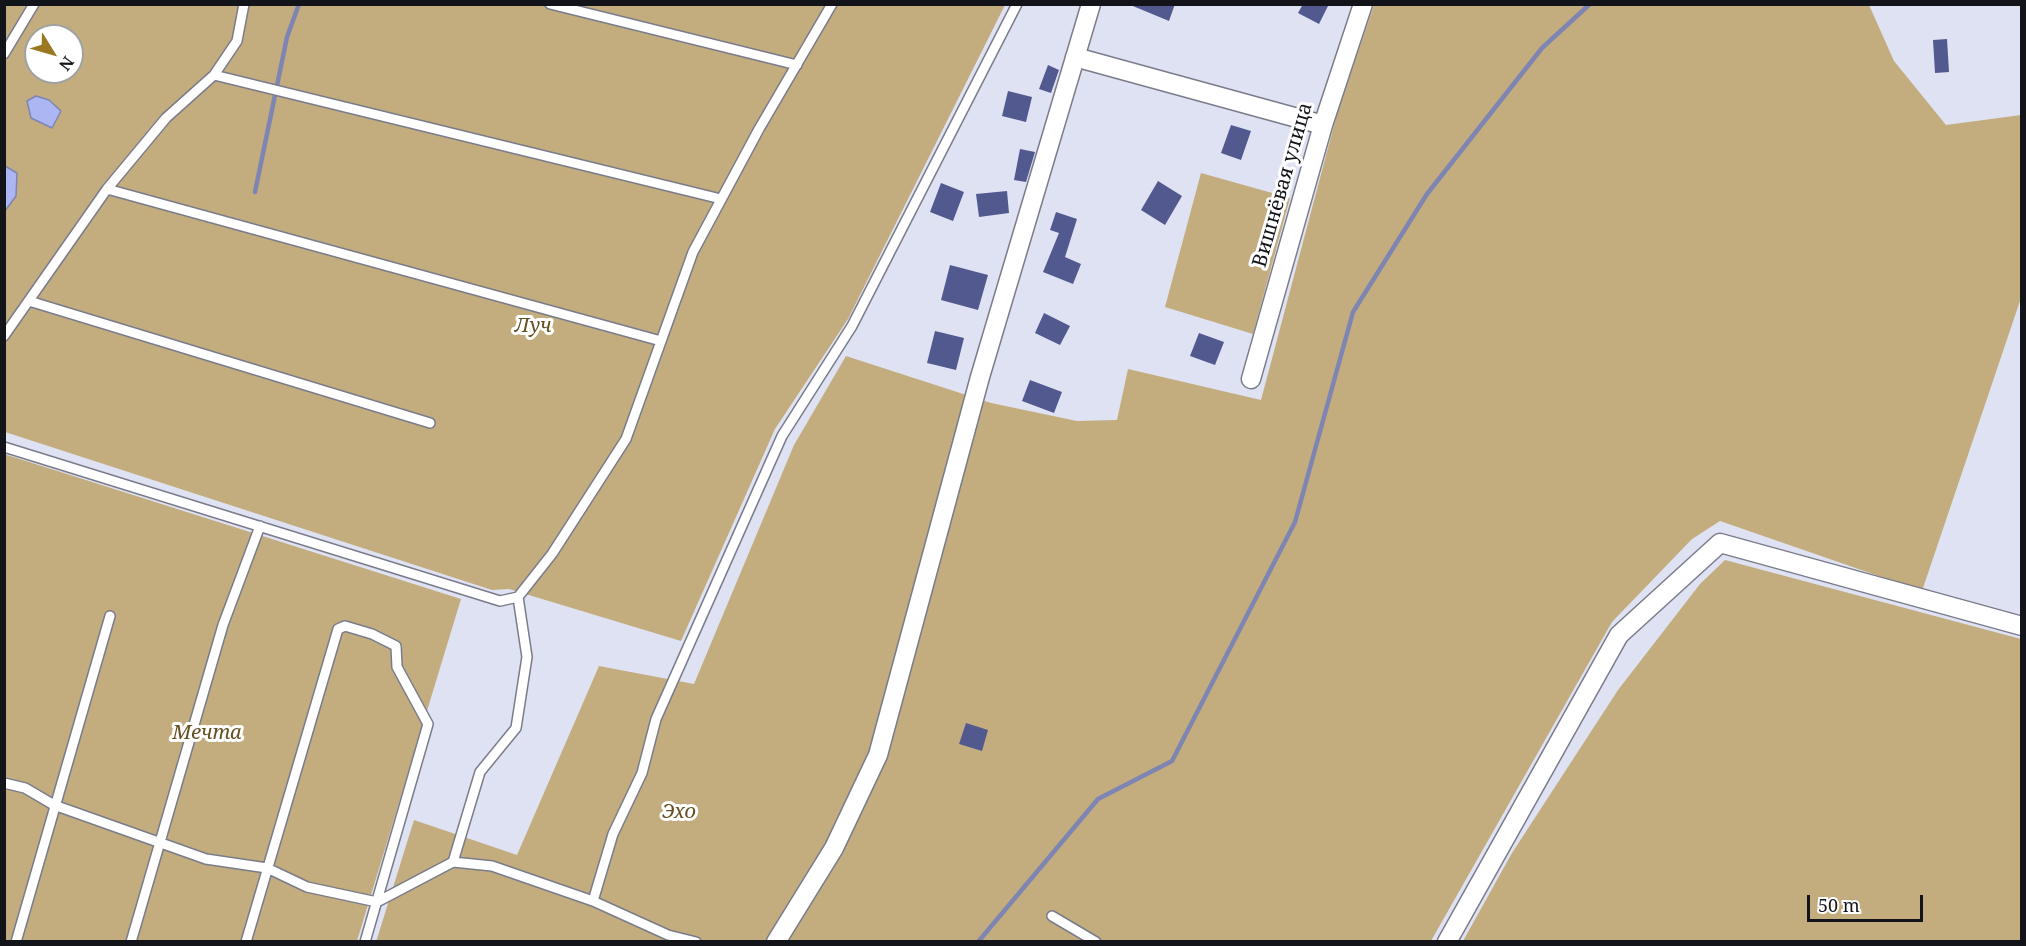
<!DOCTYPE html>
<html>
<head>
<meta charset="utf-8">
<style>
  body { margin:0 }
  #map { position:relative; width:2026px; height:946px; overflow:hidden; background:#dfe2f2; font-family:"Noto Serif",serif }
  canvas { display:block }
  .frame { position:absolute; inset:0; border:6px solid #121419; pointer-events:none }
  .north { position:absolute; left:24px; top:24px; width:60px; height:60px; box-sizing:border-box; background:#fff; border:2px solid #a0a1a3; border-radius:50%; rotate:127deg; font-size:16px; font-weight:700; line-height:24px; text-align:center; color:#121419 }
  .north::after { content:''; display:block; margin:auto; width:21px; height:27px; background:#9a7721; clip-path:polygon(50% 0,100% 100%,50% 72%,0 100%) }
  .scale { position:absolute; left:1807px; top:895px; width:116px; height:27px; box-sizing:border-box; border:3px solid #121419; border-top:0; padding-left:8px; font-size:18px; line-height:21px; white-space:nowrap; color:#121419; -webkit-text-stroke:4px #fff; paint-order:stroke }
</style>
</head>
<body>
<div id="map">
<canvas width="2026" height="946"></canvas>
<div class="frame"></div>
<div class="north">N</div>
<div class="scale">50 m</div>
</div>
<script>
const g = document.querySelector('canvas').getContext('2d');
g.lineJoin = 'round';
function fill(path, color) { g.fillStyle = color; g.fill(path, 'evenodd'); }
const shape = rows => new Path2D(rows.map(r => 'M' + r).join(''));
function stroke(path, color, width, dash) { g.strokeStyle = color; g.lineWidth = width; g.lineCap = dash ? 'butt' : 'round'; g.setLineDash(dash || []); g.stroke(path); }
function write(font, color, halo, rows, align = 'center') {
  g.font = font + ' "Noto Serif",serif'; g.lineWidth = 6; g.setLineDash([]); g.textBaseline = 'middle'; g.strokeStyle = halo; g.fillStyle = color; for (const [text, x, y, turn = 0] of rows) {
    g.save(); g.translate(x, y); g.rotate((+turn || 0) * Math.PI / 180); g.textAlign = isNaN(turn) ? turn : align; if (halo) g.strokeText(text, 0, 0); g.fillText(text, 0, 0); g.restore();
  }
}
fill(shape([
  [5,5,1005,5,848,319,775,429,681,641,509,589,492,590,5,432],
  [36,36,72,36,72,72,36,72],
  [1374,5,1869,5,1894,61,1946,125,2021,115,2021,298,1922,591,1720,521,1692,539,1612,622,1431,941,376,942,414,820,517,855,599,666,694,684,794,445,846,356,991,403,1077,421,1117,420,1128,369,1261,400,1337,114],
  [1201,173,1290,198,1253,334,1165,307],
  [4,454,461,599,357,941,5,941],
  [1725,560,2021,639,2021,941,1463,941,1512,853,1618,690,1700,584]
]), '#c3ad7e');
const water = shape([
  [36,96,49,100,61,111,52,128,31,118,27,101,36,96],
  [5,166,17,173,16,196,5,211,5,166]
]);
fill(water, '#acb6f3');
stroke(water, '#7e85b2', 1.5);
stroke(shape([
  [255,192,287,37,299,4],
  [978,942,1098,799,1172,761,1295,522,1353,312,1427,194,1542,48,1590,4]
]), '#7e85b2', 4.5);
fill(shape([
  [1128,4,1175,4,1169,21],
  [1303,4,1329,4,1319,24,1298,13],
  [1947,39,1949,72,1935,73,1933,40],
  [1048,65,1059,70,1051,93,1039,89],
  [1008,91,1032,97,1026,122,1002,116],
  [1231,125,1251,131,1241,160,1221,153],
  [1020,149,1035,152,1026,182,1014,180],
  [1158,181,1182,196,1165,225,1141,210],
  [941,183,964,192,953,221,930,212],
  [1007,191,1009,213,979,217,976,194],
  [1056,212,1077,219,1065,257,1081,264,1073,284,1043,272,1059,233,1050,230],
  [950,265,988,275,978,310,941,300],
  [1044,313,1070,326,1060,345,1035,333],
  [935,331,964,338,956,370,927,363],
  [1199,333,1224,342,1215,365,1190,356],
  [1030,380,1062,392,1054,413,1022,401],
  [966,723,988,730,982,751,959,744]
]), '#52598f');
const lane = shape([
  [550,4,797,65],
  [4,54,34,4],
  [214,75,721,199],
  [107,189,661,341],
  [29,301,430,423],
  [4,336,107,189,166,118,214,75,237,41,244,4],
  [4,447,500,601,518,597,552,554,626,439,693,252,759,129,832,4],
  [4,783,25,788,54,805,206,859,267,868,307,887,377,902,453,862,480,772,516,728,527,657,518,597],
  [453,862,492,866,593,901,613,834,642,773,656,719,782,436,852,326,1017,4],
  [593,901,668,935,696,942],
  [1052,916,1096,942],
  [16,942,110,616],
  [131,942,223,625,260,526],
  [246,942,338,629,345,626,372,634,396,646,397,667,428,724,365,942]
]);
const street = shape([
  [1075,57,1323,125],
  [1251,379,1323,125,1363,4],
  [776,942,834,848,878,755,980,377,1091,4],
  [1447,942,1619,635,1720,543,2022,626]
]);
stroke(lane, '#7a7c8b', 12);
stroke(street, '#7a7c8b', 21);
stroke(lane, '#fff', 9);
stroke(street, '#fff', 18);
write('20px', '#121419', '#fff', [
  ["Вишнёвая улица",1283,185,-74]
]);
write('italic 20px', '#644f20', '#fff', [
  ["Луч",533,326],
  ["Мечта",207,733],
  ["Эхо",679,812]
]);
</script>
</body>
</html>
